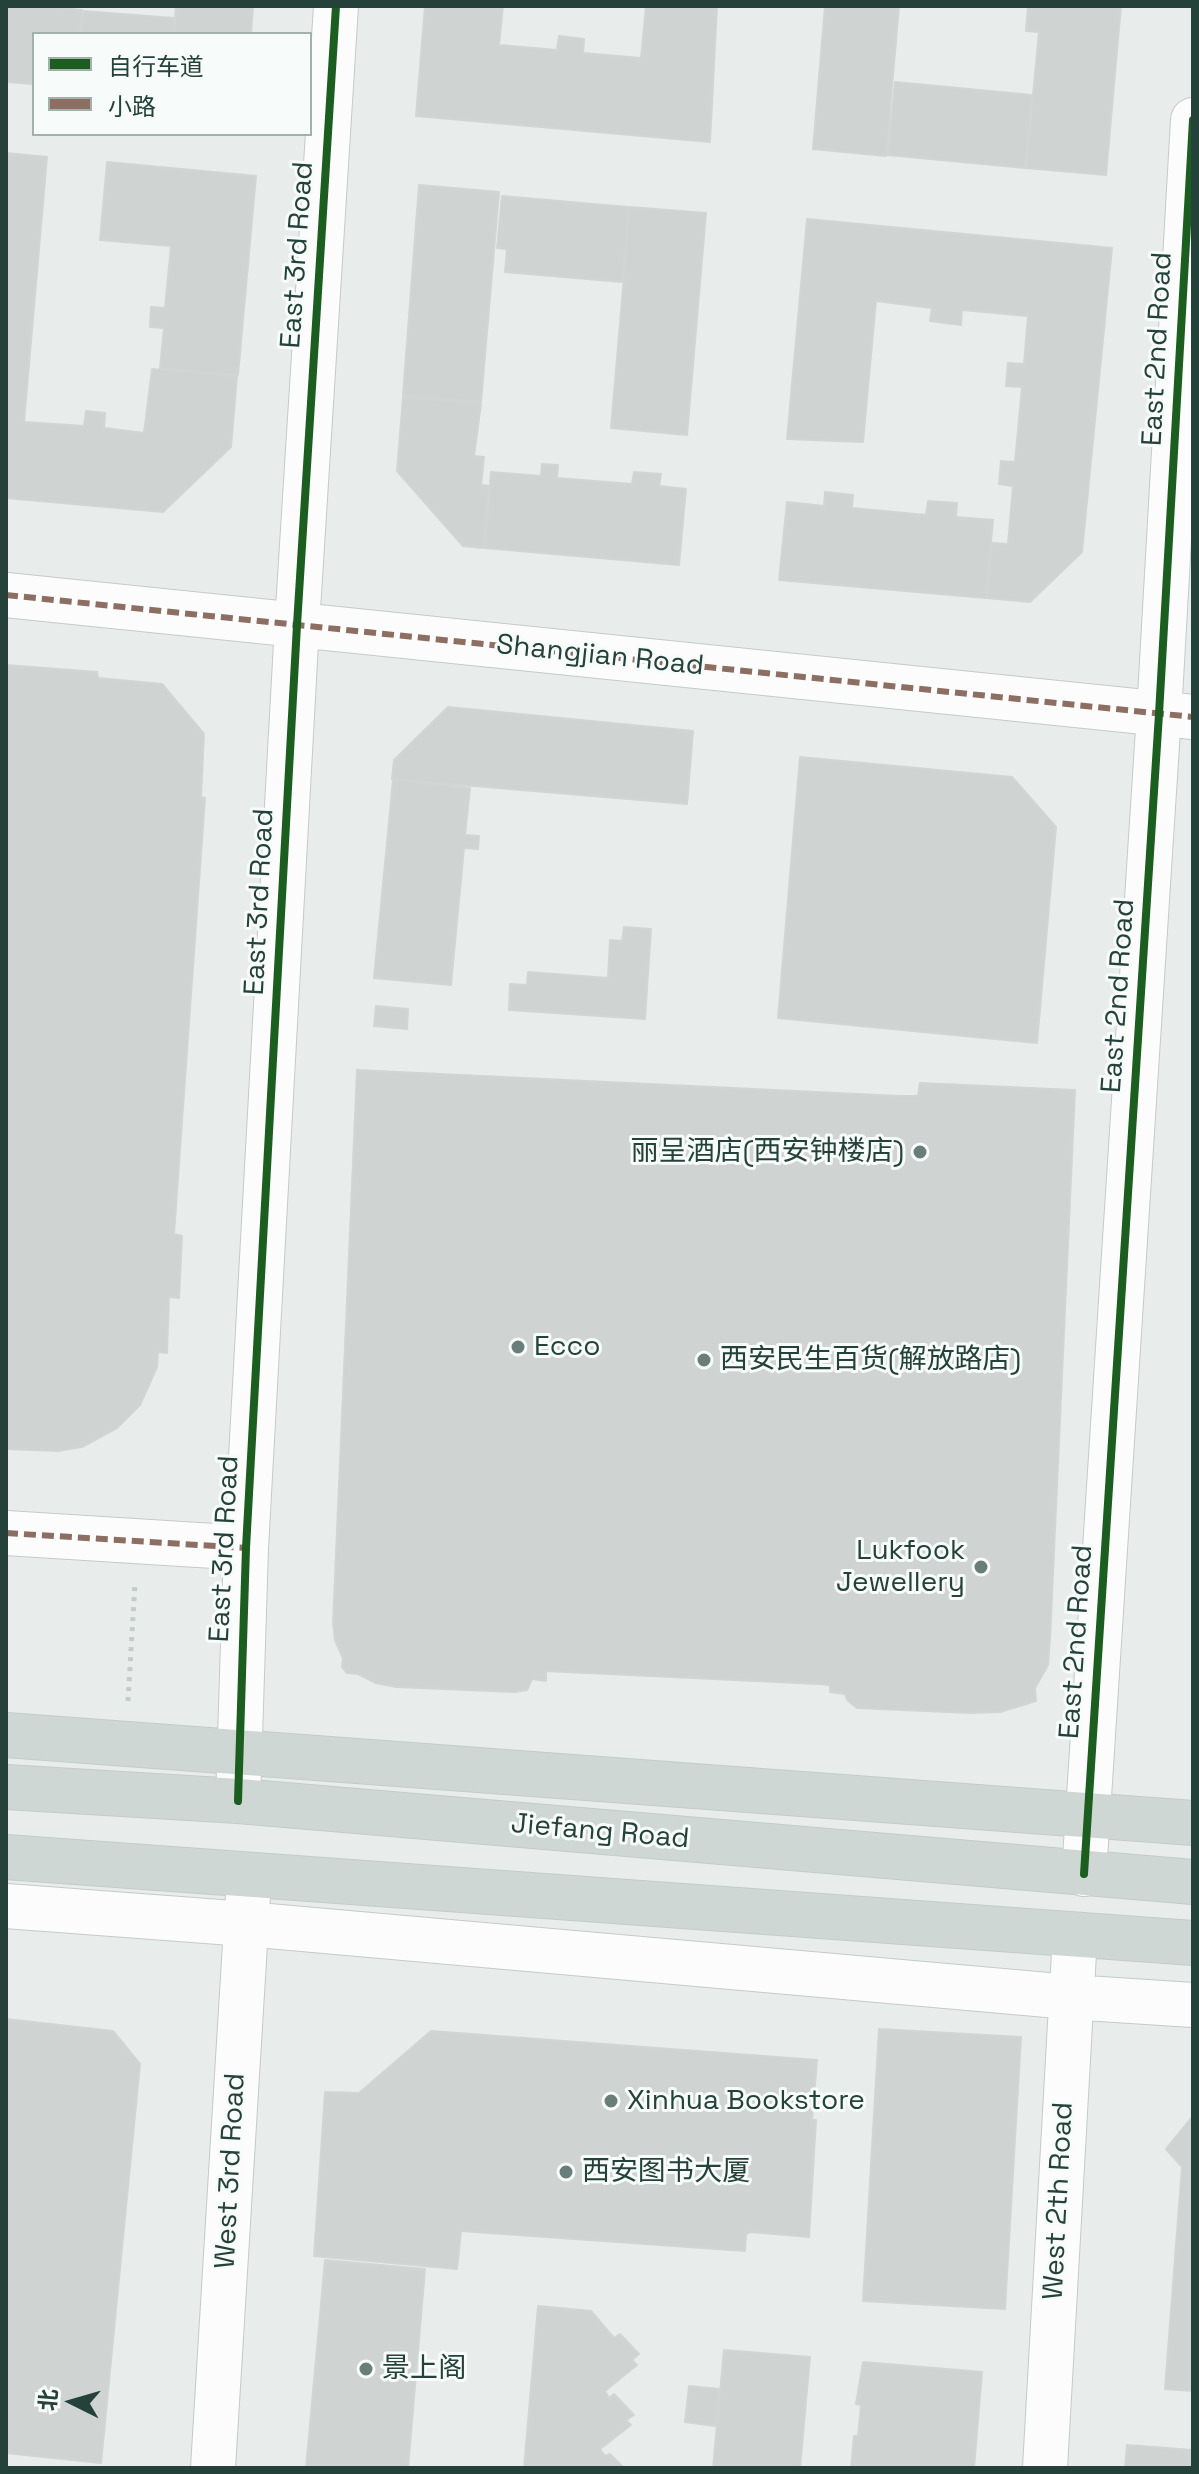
<!DOCTYPE html>
<html>
<head>
<meta charset="utf-8">
<style>
  body { margin:0 }
  #map { position:relative; width:1199px; height:2474px; overflow:hidden; background:#e8edeb; font-family:"Space Grotesk","Noto Sans SC",sans-serif }
  canvas { display:block }
  .frame { position:absolute; inset:0; border:8px solid #24423a; pointer-events:none }
  .legend { position:absolute; left:32px; top:32px; width:280px; height:104px; box-sizing:border-box; background:#f7fbf9; border:2px solid #a3b1ad; margin:0; padding:10px 14px; list-style:none; font-size:24px; color:#24423a }
  .legend li { display:flex; align-items:center; gap:16px; height:40px }
  .legend b { width:40px; border:2px solid #a3b1ad }
  .north { position:absolute; left:32px; top:2362px; width:80px; height:80px; -webkit-text-stroke:6px #f7fbf9; paint-order:stroke; rotate:275deg; font-size:22px; font-weight:700; line-height:32px; text-align:center; color:#24423a }
  .north::after { content:''; display:block; margin:auto; width:28px; height:36px; background:#24423a; clip-path:polygon(50% 0,100% 100%,50% 72%,0 100%) }
</style>
</head>
<body>
<div id="map">
<canvas width="1199" height="2474"></canvas>
<div class="frame"></div>
<ul class="legend">
<li><b style="height:10px;background:#1b5e20"></b>自行车道</li>
<li><b style="height:10px;background:#8d6e63"></b>小路</li>
</ul>
<div class="north">北</div>
</div>
<script>
const g = document.querySelector('canvas').getContext('2d');
g.lineJoin = 'round';
function fill(path, color) { g.fillStyle = color; g.fill(path, 'evenodd'); }
const shape = rows => new Path2D(rows.map(r => 'M' + r).join(''));
function stroke(path, color, width, dash) { g.strokeStyle = color; g.lineWidth = width; g.lineCap = dash ? 'butt' : 'round'; g.setLineDash(dash || []); g.stroke(path); }
function write(font, color, halo, rows, align = 'center') {
  g.font = font + ' "Space Grotesk","Noto Sans SC",sans-serif'; g.lineWidth = 6; g.setLineDash([]); g.textBaseline = 'middle'; g.strokeStyle = halo; g.fillStyle = color; for (const [text, x, y, turn = 0] of rows) {
    g.save(); g.translate(x, y); g.rotate((+turn || 0) * Math.PI / 180); g.textAlign = isNaN(turn) ? turn : align; if (halo) g.strokeText(text, 0, 0); g.fillText(text, 0, 0); g.restore();
  }
}
const building = shape([
  [6,6,60,6,60,8,82,10,80,34,34,34,34,84,6,82,6,6],
  [176,6,253,6,251,34,174,34,176,6],
  [425,6,503,6,499,45,557,50,559,36,584,39,583,53,641,58,646,6,717,6,710,142,416,116,425,6],
  [825,6,899,6,886,156,813,149,825,6],
  [1028,6,1121,6,1106,175,1026,168,1039,32,1026,31,1028,6],
  [83,11,174,18,172,34,81,34,83,11],
  [895,82,1032,95,1025,168,888,155,895,82],
  [6,153,47,157,24,422,84,426,86,411,105,413,104,428,144,433,152,369,237,376,231,447,163,512,6,498,6,153],
  [107,162,256,176,238,375,160,368,164,328,150,327,151,307,165,308,171,246,100,240,107,162],
  [419,185,499,192,481,402,403,395,419,185],
  [502,196,628,207,622,282,505,272,507,249,497,248,502,196],
  [630,207,706,213,687,435,611,428,630,207],
  [807,219,1112,248,1082,552,1030,602,987,598,992,543,1008,544,1013,486,999,484,1001,461,1015,462,1022,387,1006,386,1008,363,1024,364,1028,316,962,310,961,325,930,321,932,308,876,301,863,442,787,439,807,219],
  [403,397,481,404,474,456,484,457,481,485,489,486,483,548,463,546,397,471,403,397],
  [542,464,558,465,557,478,632,484,634,472,661,474,659,486,686,489,679,565,485,548,491,472,541,476,542,464],
  [825,492,853,495,852,508,926,515,928,501,957,503,956,517,993,520,986,598,779,580,787,502,824,506,825,492],
  [6,665,97,672,98,678,162,684,204,734,201,797,205,798,174,1234,182,1236,179,1298,169,1297,167,1353,158,1352,157,1367,140,1405,117,1428,82,1447,58,1451,6,1449,6,665],
  [448,707,693,731,687,804,392,779,394,760,448,707],
  [800,757,1012,777,1056,827,1037,1043,778,1018,800,757],
  [393,780,470,788,465,835,479,836,478,849,464,848,451,985,374,978,393,780],
  [624,927,651,929,645,1019,509,1010,510,984,527,985,528,972,608,978,610,940,622,941,624,927],
  [376,1006,408,1009,407,1029,374,1026,376,1006],
  [357,1070,900,1096,918,1096,920,1083,1075,1090,1050,1639,1048,1665,1035,1688,1036,1701,1000,1712,970,1713,857,1708,847,1700,845,1694,830,1692,830,1685,819,1684,546,1671,546,1681,532,1679,527,1690,515,1692,396,1687,376,1683,358,1674,347,1673,342,1667,343,1658,335,1640,333,1623,357,1070],
  [6,2019,113,2031,140,2064,101,2463,6,2453,6,2019],
  [879,2029,1021,2037,1005,2309,863,2301,879,2029],
  [431,2031,817,2060,812,2120,816,2120,809,2237,751,2232,746,2234,745,2251,461,2231,457,2269,314,2256,325,2092,359,2093,431,2031],
  [1193,2116,1193,2391,1165,2389,1182,2167,1166,2149,1193,2116],
  [325,2260,425,2269,408,2468,306,2468,325,2260],
  [538,2306,591,2311,614,2338,620,2334,639,2354,632,2360,637,2365,605,2391,609,2398,614,2394,634,2415,626,2420,631,2425,600,2449,605,2456,610,2454,624,2468,524,2468,538,2306],
  [724,2350,810,2357,800,2468,713,2468,724,2350],
  [863,2362,982,2372,974,2468,851,2468,854,2436,858,2436,861,2405,856,2404,863,2362],
  [689,2386,719,2389,715,2426,685,2422,689,2386],
  [1127,2445,1193,2450,1193,2468,1125,2468,1127,2445]
]);
fill(building, '#cfd4d2');
stroke(building, '#d1d6d4', 2);
const minor = shape([
  [6,595,1193,717],
  [6,1533,246,1548],
  [238,1801,246,1548,297,625,336,6],
  [1084,1874,1159,714,1193,120],
  [6,1906,246,1924,1070,1997,1193,2005],
  [213,2468,248,1895],
  [1045,2468,1075,1935]
]);
const major = shape([
  [6,1735,1193,1823],
  [6,1787,238,1801,1193,1882],
  [6,1857,1193,1943]
]);
stroke(minor, '#c5cac8', 46);
stroke(major, '#c3ccc9', 46);
stroke(shape([
  [128,1701,135,1583]
]), '#c3ccca', 5, [4, 6]);
stroke(minor, '#fcfcfc', 44);
stroke(major, '#cfd7d5', 44);
stroke(shape([
  [6,595,1193,717],
  [6,1533,246,1548]
]), '#8d6e63', 6, [12, 6]);
stroke(shape([
  [238,1801,246,1548,297,625,336,6],
  [1084,1874,1159,714,1193,120]
]), '#1b5e20', 8);
for (const [x, y, r, color] of [
  [920,1152,8,"#697e78"],
  [518,1347,8,"#697e78"],
  [704,1360,8,"#697e78"],
  [981,1567,8,"#697e78"],
  [611,2101,8,"#697e78"],
  [566,2172,8,"#697e78"],
  [366,2369,8,"#697e78"]
]) { const dot = new Path2D(); dot.arc(x, y, r, 0, 2 * Math.PI); g.fillStyle = color; g.fill(dot); stroke(dot, '#f7fbf9', 3); }
write('28px', '#24423a', '#f7fbf9', [
  ["East 3rd Road",298,255,-86],
  ["East 2nd Road",1158,349,-87],
  ["Shangjian Road",600,656,6],
  ["East 3rd Road",260,902,-87],
  ["East 2nd Road",1119,996,-86],
  ["East 3rd Road",225,1549,-87],
  ["East 2nd Road",1077,1642,-86],
  ["Jiefang Road",600,1832,5],
  ["West 3rd Road",231,2171,-87],
  ["West 2th Road",1059,2201,-87]
]);
write('28px', '#24423a', '#f7fbf9', [
  ["丽呈酒店(西安钟楼店)",904,1152,"right"],
  ["Ecco",534,1347],
  ["西安民生百货(解放路店)",720,1360],
  ["Lukfook",965,1551,"right"],
  ["Jewellery",965,1583,"right"],
  ["Xinhua Bookstore",627,2101],
  ["西安图书大厦",582,2172],
  ["景上阁",382,2369]
], 'left');
</script>
</body>
</html>
